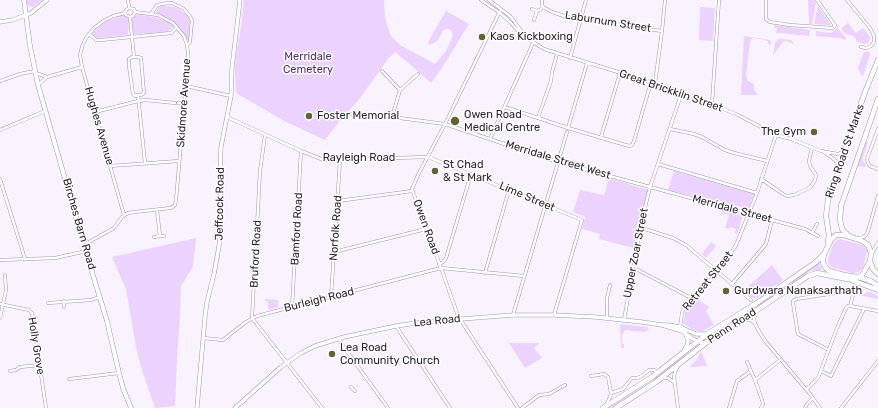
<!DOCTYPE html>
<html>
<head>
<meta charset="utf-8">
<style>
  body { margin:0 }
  canvas { display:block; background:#f9f2ff }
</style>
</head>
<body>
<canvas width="878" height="408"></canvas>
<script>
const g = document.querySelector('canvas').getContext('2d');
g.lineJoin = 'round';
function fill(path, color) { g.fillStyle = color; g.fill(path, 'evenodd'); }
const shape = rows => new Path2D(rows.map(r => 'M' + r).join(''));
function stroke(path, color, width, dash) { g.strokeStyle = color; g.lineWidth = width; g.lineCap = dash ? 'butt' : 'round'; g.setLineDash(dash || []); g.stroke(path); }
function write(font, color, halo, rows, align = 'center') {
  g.font = font + ' Rubik,sans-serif'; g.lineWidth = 3; g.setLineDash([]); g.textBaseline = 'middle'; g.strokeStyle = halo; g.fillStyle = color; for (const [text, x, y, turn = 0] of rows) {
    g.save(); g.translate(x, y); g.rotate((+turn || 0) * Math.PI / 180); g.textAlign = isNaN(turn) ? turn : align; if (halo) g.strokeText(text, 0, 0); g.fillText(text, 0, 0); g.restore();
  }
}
fill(shape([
  [27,0,43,0,33,7,27,5],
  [244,0,384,0,385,15,387,25,391,36,400,45,435,64,446,51,453,35,451,30,447,29,443,30,438,40,434,43,429,45,428,42,446,11,469,24,442,68,431,83,413,67,395,52,388,59,360,98,334,128,325,140,286,122,236,93,235,70,236,56,241,27],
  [808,0,814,0,816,3,812,24,809,24],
  [162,5,169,6,177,8,183,12,188,16,190,20,189,40,187,40,184,34,174,23,156,12,158,8],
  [818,6,831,25,830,25,814,24],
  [700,7,715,8,713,41,699,40],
  [137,14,155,17,166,21,174,26,171,29,166,32,133,34,132,19],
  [124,15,126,17,129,18,128,35,97,38,94,36,92,33,107,21],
  [848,23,856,33,863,28,870,37,869,42,866,44,864,44,857,42,856,39,853,36,845,34,841,28],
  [774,25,810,30,809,36,779,33,776,33,777,28,774,28],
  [837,27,846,38,845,40,839,38,816,36,816,31,831,33,835,30],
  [744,36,770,40,771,41,771,44,769,45,768,43,768,41,766,41,766,40,753,38,750,41,746,76,748,81,754,84,754,90,758,95,741,95],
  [778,39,781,39,791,40,794,44,785,41,783,42,773,55,775,43],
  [867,51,869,52,870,55,863,76,861,75,858,68,863,54,865,52],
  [866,141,868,142,863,157,863,162,864,162,866,166,865,167,860,166,856,168],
  [674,171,754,194,748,209,668,190],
  [609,178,648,190,633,248,599,239,600,234,582,229,585,217,573,212,580,190,604,195],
  [723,209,742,215,743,216,737,234,735,233,736,229,730,227,729,229,725,228,729,215,722,213],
  [196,238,193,266,191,270,181,286,180,315,177,359,175,406,155,408,142,370,137,352,126,289,112,257],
  [840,239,863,245,866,248,867,251,863,268,859,272,853,273,833,268,829,265,828,259,833,244,837,240],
  [711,242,716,246,706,258,702,254],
  [819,263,822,270,818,270,810,271,792,284,791,282],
  [772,265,783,280,757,298,753,298,750,297,743,291],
  [782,288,783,290,761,305,742,317,734,320,756,306],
  [869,291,878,296,878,299,858,295,865,294],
  [265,299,278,300,278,307,268,310,268,301,265,301],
  [697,299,709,307,706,311,714,325,701,332,692,329,683,323,685,313,689,307],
  [620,324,647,327,649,329,647,331,645,332,625,330,622,335,622,342,624,345,624,348,621,348],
  [509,343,539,343,539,344,534,348,542,358,525,368],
  [701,351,707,366,689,367,696,361,699,356],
  [682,356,683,357,648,385,619,404,611,408,608,408,649,383]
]), '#ecd2fe');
const minor = shape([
  [128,0,129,7],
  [481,0,500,13,511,23,522,35,544,49,682,92,738,115,776,135,791,139,821,151,838,154,842,152,844,150],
  [489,0,510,16,523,33,526,38],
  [542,0,542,5,543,7],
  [766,0,766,19,770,22,790,25,833,28,835,25,834,24,817,0],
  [847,0,870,28,874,36,874,42,871,46,866,48,861,47],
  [501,9,445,124,418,175,412,189,441,268,457,313,460,319,518,408],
  [532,9,537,11,540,10,543,7,552,12,567,17,662,31],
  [125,13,126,10,129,8,134,9,135,12],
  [125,13,126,15,130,17,133,16,135,12],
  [151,14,157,5,162,4,168,3,172,3,184,9,189,15,192,20,190,42,187,45],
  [130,17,134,57,132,57,129,59,129,66,133,94,135,96,138,95,145,163],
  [534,20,537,11],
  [89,34,96,40,101,40,171,33,177,27],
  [134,57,138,57,141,58,144,93,141,95,138,95],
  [570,58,586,0],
  [382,71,400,90],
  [36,74,39,74,47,77],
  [0,81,20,74,35,71],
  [655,83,662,31,665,0],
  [38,85,47,77,82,67],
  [186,86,231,96],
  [178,103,184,104],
  [712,104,719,0],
  [505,107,568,128,629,146,632,145,634,141,651,82],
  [95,112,138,101,146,100,175,103],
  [347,114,392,117,445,124,558,162,805,229,818,236],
  [227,117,301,151,324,160,428,157,582,220,554,315],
  [392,117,400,90,418,74],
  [538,118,551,81,552,72,557,54],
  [568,128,587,63],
  [670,129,694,134,702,137,725,150,734,153,767,161],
  [878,129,867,159,868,163,870,166,878,169],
  [0,130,45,111],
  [265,135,260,171,252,318,322,408],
  [601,137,620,73],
  [490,139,533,43],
  [824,152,835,160,837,164,837,171],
  [658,164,757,193],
  [110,166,179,161],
  [0,179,25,259],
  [761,179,783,194,787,196,794,195,805,190,810,188,815,180,816,175,810,166,809,161,812,148],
  [338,201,412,191],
  [157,210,160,236,164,236],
  [124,215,82,67,80,55,82,47,86,38,94,28,105,20,113,16,125,13],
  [645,229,673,238,686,245,751,300],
  [812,233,817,224],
  [154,237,160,236],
  [858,239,863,237,866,235,868,231,878,196],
  [87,243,114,228,122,217,128,213,143,211,171,208,175,205,176,200,186,86,188,53,187,45,184,36,173,23,158,15,135,12],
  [334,252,426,229],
  [872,253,878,243],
  [0,260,55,258,87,251],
  [439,264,443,262,446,258,471,174],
  [638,270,693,299],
  [485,273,509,190],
  [732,284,766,244,772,220],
  [331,297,340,160],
  [64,301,64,307],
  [48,303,91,300,100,297],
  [0,304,29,310,32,313,46,408],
  [850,306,878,311],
  [292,307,301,151],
  [757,311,754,319,755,324,760,333,766,342,810,394,820,408],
  [513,315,567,132],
  [0,318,6,290,5,275],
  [607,318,607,298,610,285],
  [624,320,641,224,650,187,682,92],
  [743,320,750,320,755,323],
  [396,326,450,408],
  [680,327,682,313,685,306,718,272,735,247,739,238,757,193,776,135],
  [203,338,223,340,246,322,257,316,441,268,524,276],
  [340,339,341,343,388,408],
  [829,350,798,334,793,303,793,301,796,299,848,291,851,292,853,295,850,306],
  [747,362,755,380,762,400,763,404,761,408],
  [10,371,16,370,20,367,40,365],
  [821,371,831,376,864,309],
  [591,376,604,374,608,377,611,393,610,397,606,405],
  [662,378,668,378,674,382],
  [69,379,119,373],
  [755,380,780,360],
  [351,387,355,391],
  [806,390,818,378,837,328,846,308,848,306,850,306],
  [611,393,623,389,632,378,637,378,642,376,649,370,654,370,657,373],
  [522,408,539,395,549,394,565,385],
  [678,408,674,377,675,372,678,366],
  [729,408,737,381,751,371],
  [805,408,807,404,813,398],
  [841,408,878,361]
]);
const tertiary = shape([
  [0,22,12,20,26,15,31,13,47,0],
  [663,325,668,325,680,327,696,334,707,334],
  [684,351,688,343,688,340,686,335],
  [197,408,205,317,207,302,214,274,219,246,221,218,220,172,221,147,231,96,232,68,240,0],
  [235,408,281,367,301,353,315,346,344,337,396,326,423,322,513,315,554,315,595,317,642,322,662,325,682,331,693,339,697,341,703,343,706,342]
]);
const secondary = shape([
  [24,0,30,46,38,85,80,231,87,243,88,259,107,321,119,373,123,388,131,408]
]);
const trunk = shape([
  [849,236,842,229,840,220,841,206,878,99],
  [828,242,829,235,826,216,828,200,865,92,878,60],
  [870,261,873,269,878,274],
  [851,280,878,290],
  [603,408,652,377,707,334,757,303,816,262,823,255],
  [616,408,656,382,707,342,757,310,808,276,817,273,847,279,852,279,856,278,858,277,861,276,862,275,870,261,871,253,868,245,864,242,857,239,844,235,836,235,831,240,824,254,823,259,823,263,826,268,829,271,833,272,844,275,858,277,868,280,871,281,878,286]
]);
stroke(minor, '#a095a8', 3.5);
stroke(tertiary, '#a095a8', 4.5);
stroke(secondary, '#a095a8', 5);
stroke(trunk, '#a095a8', 5.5);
stroke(minor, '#fff', 2.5);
stroke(tertiary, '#fff', 3.5);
stroke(secondary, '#fff', 4);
stroke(trunk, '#fff', 4.5);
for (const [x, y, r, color] of [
  [482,37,4,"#63632f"],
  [309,116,4,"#63632f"],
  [455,121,5,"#63632f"],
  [814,132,4,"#63632f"],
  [435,171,4,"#63632f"],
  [726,291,4,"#63632f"],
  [332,354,4,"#63632f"]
]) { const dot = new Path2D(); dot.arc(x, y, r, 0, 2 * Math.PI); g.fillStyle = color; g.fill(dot); stroke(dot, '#fff', 1.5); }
write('11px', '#2a252d', '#fff', [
  ["Laburnum Street",608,22,9],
  ["Great Brickkiln Street",671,91,19],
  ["Skidmore Avenue",184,103,-86],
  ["Hughes Avenue",99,126,74],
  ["Ring Road St Marks",845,151,-71],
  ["Rayleigh Road",359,158],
  ["Merridale Street West",558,160,17],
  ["Lime Street",527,197,23],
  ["Jeffcock Road",220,204,-89],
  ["Merridale Street",732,209,15],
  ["Birches Barn Road",79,224,74],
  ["Owen Road",426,227,70],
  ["Norfolk Road",336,228,-86],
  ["Bamford Road",297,229,-87],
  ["Upper Zoar Street",636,253,-79],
  ["Bruford Road",256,254,-87],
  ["Retreat Street",708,281,-51],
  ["Burleigh Road",319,300,-14],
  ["Lea Road",437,321,-6],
  ["Penn Road",732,326,-33],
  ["Holly Grove",36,346,81]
]);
write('11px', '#2a252d', '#fff', [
  ["Kaos Kickboxing",490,37],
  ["Owen Road",464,115],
  ["Medical Centre",464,128],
  ["Foster Memorial",317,116],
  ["The Gym",806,132,"right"],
  ["St Chad",443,165],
  ["& St Mark",443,178],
  ["Gurdwara Nanaksarthath",734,291],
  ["Lea Road",340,348],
  ["Community Church",340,361]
], 'left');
write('11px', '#572b71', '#fff', [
  ["Merridale",308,57],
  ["Cemetery",308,70]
]);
</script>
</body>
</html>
